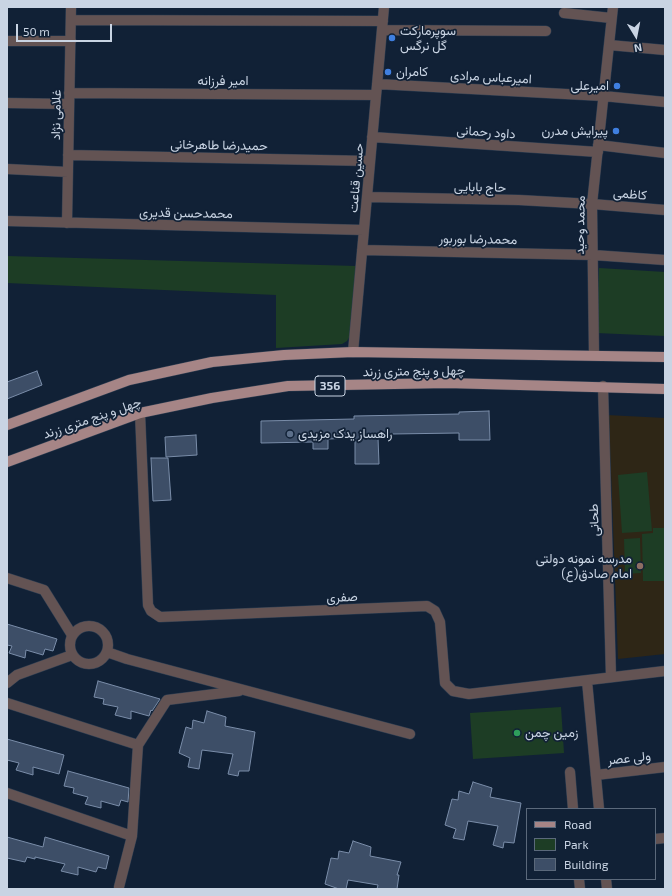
<!DOCTYPE html>
<html>
<head>
<meta charset="utf-8">
<style>
  body { margin:0 }
  #map { position:relative; width:672px; height:896px; overflow:hidden; background:#112136; font-family:"Exo 2",sans-serif }
  canvas { display:block }
  .frame { position:absolute; inset:0; border:8px solid #c9d4e3; pointer-events:none }
  .legend { position:absolute; left:526px; top:808px; width:130px; height:72px; box-sizing:border-box; background:#112136; border:1px solid #5b697b; margin:0; padding:5px 7px; list-style:none; font-size:12px; color:#c9d4e3 }
  .legend li { display:flex; align-items:center; gap:8px; height:20px }
  .legend b { width:20px; border:1px solid #5b697b }
  .north { position:absolute; left:616px; top:16px; width:40px; height:40px; -webkit-text-stroke:3px #112136; paint-order:stroke; rotate:170deg; font-size:11px; font-weight:700; line-height:16px; text-align:center; color:#c9d4e3 }
  .north::after { content:''; display:block; margin:auto; width:14px; height:18px; background:#c9d4e3; clip-path:polygon(50% 0,100% 100%,50% 72%,0 100%) }
  .scale { position:absolute; left:16px; top:24px; width:96px; height:18px; box-sizing:border-box; border:2px solid #c9d4e3; border-top:0; padding-left:5px; font-size:12px; line-height:14px; white-space:nowrap; color:#c9d4e3; -webkit-text-stroke:3px #112136; paint-order:stroke }
</style>
</head>
<body>
<div id="map">
<canvas width="672" height="896"></canvas>
<div class="frame"></div>
<ul class="legend">
<li><b style="height:5px;background:#a68586"></b>Road</li>
<li><b style="height:11px;background:#1d3d25"></b>Park</li>
<li><b style="height:11px;background:#3d4e67"></b>Building</li>
</ul>
<div class="north">N</div>
<div class="scale">50 m</div>
</div>
<script>
const g = document.querySelector('canvas').getContext('2d');
g.lineJoin = 'round';
function fill(path, color) { g.fillStyle = color; g.fill(path, 'evenodd'); }
const shape = rows => new Path2D(rows.map(r => 'M' + r).join(''));
function stroke(path, color, width, dash) { g.strokeStyle = color; g.lineWidth = width; g.lineCap = dash ? 'butt' : 'round'; g.setLineDash(dash || []); g.stroke(path); }
function write(font, color, halo, rows, align = 'center') {
  g.font = font + ' "Exo 2",Vazirmatn,sans-serif'; g.lineWidth = 3.5; g.setLineDash([]); g.textBaseline = 'middle'; g.strokeStyle = halo; g.fillStyle = color; for (const [text, x, y, turn = 0] of rows) {
    g.save(); g.translate(x, y); g.rotate((+turn || 0) * Math.PI / 180); g.textAlign = isNaN(turn) ? turn : align; if (halo) g.strokeText(text, 0, 0); g.fillText(text, 0, 0); g.restore();
  }
}
fill(shape([
  [607,415,665,418,665,654,618,659,611,472]
]), '#2e2616');
fill(shape([
  [7,256,356,266,350,336,347,341,342,344,276,348,276,295,7,283],
  [599,268,665,272,665,336,596,333],
  [647,472,652,531,622,533,618,475],
  [653,528,665,528,665,581,643,581,642,534,653,533],
  [640,538,641,573,625,574,624,539],
  [561,707,564,753,473,759,470,713]
]), '#1d3d25');
const building = shape([
  [37,371,42,385,7,399,7,382,37,371],
  [489,411,490,440,459,440,459,433,392,434,392,438,378,438,379,464,355,464,355,438,328,439,328,449,313,449,313,442,261,443,261,421,354,419,354,416,459,414,459,412,489,411],
  [196,435,197,455,166,457,165,437,196,435],
  [151,458,168,458,171,500,153,501,151,458],
  [7,624,57,639,53,651,45,649,43,655,26,650,25,658,9,653,12,646,7,645,7,624],
  [98,681,160,699,152,711,151,710,149,716,131,711,131,719,115,715,118,707,103,704,104,699,94,697,98,681],
  [207,711,226,717,225,726,255,732,249,771,239,771,238,776,228,774,233,754,202,750,199,769,188,767,190,758,179,753,186,727,192,729,193,720,204,723,207,711],
  [7,739,64,755,59,774,33,767,33,775,16,770,19,763,7,760,7,739],
  [68,771,129,788,128,802,121,800,119,806,101,801,101,808,85,804,88,797,73,793,74,788,64,786,68,771],
  [473,782,492,788,490,797,521,803,514,843,504,842,503,848,493,845,498,826,468,821,464,840,453,838,456,829,445,825,452,799,458,800,459,791,469,794,473,782],
  [7,837,43,847,45,837,109,856,106,869,98,867,96,872,78,867,78,875,61,871,65,864,35,857,35,859,27,857,25,862,7,858,7,837],
  [353,841,371,847,370,856,401,862,397,875,399,875,397,889,377,889,378,885,348,880,346,889,339,889,325,884,331,858,338,859,339,851,349,853,353,841]
]);
fill(building, '#3d4e67');
stroke(building, '#7a8da9', 1);
const minor = shape([
  [564,13,611,18],
  [71,20,383,21],
  [382,30,546,31],
  [7,41,71,41],
  [609,45,665,50],
  [377,84,603,96,665,102],
  [69,93,376,95],
  [7,103,69,104],
  [372,137,598,152],
  [598,145,665,153],
  [68,155,370,161],
  [7,169,68,172],
  [367,197,519,200,592,204,665,210],
  [7,221,364,230],
  [67,223,71,7],
  [362,250,593,255,665,260],
  [353,352,384,7],
  [594,355,592,204,613,7],
  [603,386,611,677],
  [7,578,44,590,72,635],
  '70 645a19 19 0 1 1 38 0a19 19 0 1 1-38 0Z',
  [107,652,127,659,410,734],
  [7,683,17,675,72,655],
  [7,703,138,745],
  [570,772,573,809],
  [596,775,665,767],
  [7,793,132,836],
  [655,839,665,838],
  [579,879,580,889],
  [119,887,132,836,138,745,167,700,239,691]
]);
const tertiary = shape([
  [140,413,148,605,151,611,160,617,427,606,435,611,440,622,445,683,453,691,469,694,665,671],
  [587,681,599,809],
  [606,879,607,889]
]);
const primary = shape([
  [7,425,129,380,212,362,284,355,353,352,665,357],
  [7,462,140,413,212,398,288,386,447,383,665,389]
]);
stroke(minor, '#2e3e52', 11);
stroke(tertiary, '#2e3e52', 11);
stroke(primary, '#2e3e52', 11);
stroke(minor, '#635353', 10);
stroke(tertiary, '#635353', 10);
stroke(primary, '#a68586', 10);
for (const [x, y, r, color] of [
  [392,38,4,"#3f7fe0"],
  [388,72,4,"#3f7fe0"],
  [617,86,4,"#3f7fe0"],
  [616,131,4,"#3f7fe0"],
  [290,434,4,"#5c6f8a"],
  [640,566,4,"#8d6e63"],
  [517,733,4,"#2e9e5b"]
]) { const dot = new Path2D(); dot.arc(x, y, r, 0, 2 * Math.PI); g.fillStyle = color; g.fill(dot); stroke(dot, '#112136', 1.5); }
for (const [x, y, w] of [
  [330,386,30]
]) { const box = new Path2D(); box.roundRect(x - w / 2, y - 10, w, 20, 3); g.fillStyle = '#112136'; g.fill(box); stroke(box, '#c9d4e3', 1); }
write('bold 12px', '#c9d4e3', null, [
  ["356",330,386]
]);
write('13px', '#c9d4e3', '#112136', [
  ["سوپرمارکت",400,31],
  ["گل نرگس",400,46],
  ["کامران",396,72],
  ["امیرعلی",609,86,"right"],
  ["پیرایش مدرن",608,131,"right"],
  ["راهساز یدک مزیدی",298,434],
  ["مدرسه نمونه دولتی",632,559,"right"],
  ["امام صادق(ع)",632,574,"right"],
  ["زمین چمن",525,733]
], 'left');
write('13px', '#c9d4e3', '#112136', [
  ["امیرعباس مرادی",491,77,3],
  ["امیر فرزانه",223,81],
  ["غلامی نژاد",56,115,-89],
  ["داود رحمانی",486,132,4],
  ["حمیدرضا طاهرخانی",219,145,1],
  ["حسین قناعت",356,178,-85],
  ["حاج بابایی",480,187,1],
  ["کاظمی",630,194,5],
  ["محمدحسن قدیری",186,213,1],
  ["محمد وحید",580,225,-89],
  ["محمدرضا بوربور",478,239,1],
  ["چهل و پنج متری زرند",414,371,-1],
  ["چهل و پنج متری زرند",92,418,-19],
  ["طحانی",594,520,-92],
  ["صفری",342,597,-2],
  ["ولی عصر",629,758,-6]
]);
</script>
</body>
</html>
